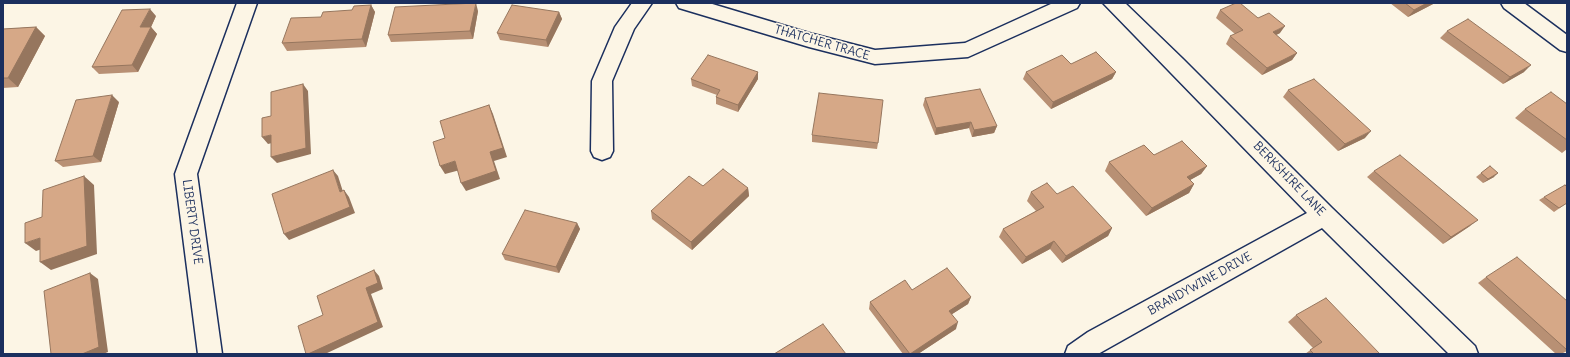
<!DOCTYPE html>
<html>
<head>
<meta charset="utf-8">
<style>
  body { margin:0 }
  #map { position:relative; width:1570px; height:357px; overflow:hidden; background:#fcf5e5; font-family:Delius,sans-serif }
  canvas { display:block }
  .frame { position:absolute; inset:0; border:4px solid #1b2f5e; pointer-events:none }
</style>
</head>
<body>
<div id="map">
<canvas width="1570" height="357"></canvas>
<div class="frame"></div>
</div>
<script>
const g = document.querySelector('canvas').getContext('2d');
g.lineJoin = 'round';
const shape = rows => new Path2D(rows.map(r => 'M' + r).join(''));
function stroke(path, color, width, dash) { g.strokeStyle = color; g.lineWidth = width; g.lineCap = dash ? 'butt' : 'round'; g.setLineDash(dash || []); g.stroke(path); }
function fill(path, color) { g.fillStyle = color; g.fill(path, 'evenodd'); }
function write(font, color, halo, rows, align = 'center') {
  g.font = font + ' Delius,sans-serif'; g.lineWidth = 3.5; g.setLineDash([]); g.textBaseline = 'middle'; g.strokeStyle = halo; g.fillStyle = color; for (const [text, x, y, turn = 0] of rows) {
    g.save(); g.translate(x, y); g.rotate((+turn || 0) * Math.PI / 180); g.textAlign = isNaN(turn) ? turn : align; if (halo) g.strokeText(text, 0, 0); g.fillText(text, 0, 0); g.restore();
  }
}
const minor = shape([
  [237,3,257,3,197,174,222,354,198,354,175,174,237,3],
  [632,3,652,3,634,29,612,81,613,151,610,157,602,160,594,157,591,151,592,81,615,27,632,3],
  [676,3,709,3,809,33,875,50,965,43,1053,3,1080,3,1077,8,968,57,875,64,809,47,679,8,676,3],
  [1103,3,1125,3,1183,59,1332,208,1475,346,1478,354,1449,354,1322,228,1098,354,1065,354,1068,346,1088,332,1307,213,1103,3],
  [1501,3,1524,3,1567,35,1567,52,1560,50,1504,8,1501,3]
]);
stroke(minor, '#1b2f5e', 3);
fill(minor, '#fcf5e5');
fill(shape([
  [1390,3,1435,3,1408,17],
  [371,5,375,12,366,47,287,51,282,43,321,17,352,10],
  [1220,10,1258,18,1280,33,1276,35,1297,53,1292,60,1262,75,1226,44,1230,36,1235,34,1216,18],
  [478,11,473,39,391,42,388,35],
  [559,12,562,19,548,47,500,40,497,33],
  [156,16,151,27,157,34,138,72,99,74,92,67],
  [36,27,45,36,18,87,3,88,3,29],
  [1447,31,1524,72,1503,84,1440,38],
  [1071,64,1116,72,1112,79,1051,109,1023,79,1026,72],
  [758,72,758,79,738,112,716,104,716,97,717,95,692,86,691,79],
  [1288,90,1365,138,1338,151,1283,97],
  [925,98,997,126,994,133,972,137,969,128,935,135,923,105],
  [119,102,101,162,63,167,55,161],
  [1567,104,1567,149,1562,153,1515,118,1525,109],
  [812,135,878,143,877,149,812,142],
  [1154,155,1207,166,1201,174,1190,180,1194,184,1189,193,1146,216,1105,171,1109,162],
  [1490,166,1494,177,1483,183,1476,177],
  [1374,171,1470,226,1443,244,1367,177],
  [748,188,749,196,692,250,652,219,651,211],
  [1031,192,1057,194,1112,228,1108,236,1062,263,1050,249,1022,264,999,237,1003,229,1036,211,1027,201],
  [1544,197,1567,203,1554,212,1539,200],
  [577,223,580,229,559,273,505,260,502,254],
  [1486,277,1567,301,1567,351,1561,354,1556,354,1478,283],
  [912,290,971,297,968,304,952,314,956,329,918,354,903,354,869,309,870,302],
  [1296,315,1380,354,1305,354,1313,348,1288,322]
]), '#b89074');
fill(shape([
  [476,3,478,11,473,39,470,31],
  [1427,3,1435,3,1408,17,1414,10],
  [371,5,375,12,366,47,362,39],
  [150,9,156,16,151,27,157,34,138,72,132,65,140,27],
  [559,12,562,19,548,47,546,40],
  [1285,26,1280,33,1268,39,1273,32],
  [36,27,45,36,18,87,8,78],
  [1297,53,1292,60,1262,75,1267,68],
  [1531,65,1524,72,1503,84,1510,77],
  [758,72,758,79,738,112,738,105],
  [1116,72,1112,79,1051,109,1053,102],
  [303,84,308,91,311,154,277,163,271,157],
  [112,95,119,102,101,162,93,156],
  [489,105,493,114,507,157,494,161,500,179,466,191,461,183,490,152],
  [971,122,969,128,935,135,936,128],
  [997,126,994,133,972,137,974,130],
  [1371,131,1365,138,1338,151,1345,144],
  [271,135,276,142,268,144,262,137],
  [455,161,460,170,445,174,440,166],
  [1207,166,1201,174,1181,185,1187,177],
  [333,170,338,176,345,198,340,192],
  [1498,173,1494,177,1483,183,1488,179],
  [84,176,94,185,97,254,51,270,40,262],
  [1194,184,1189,193,1146,216,1152,208],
  [748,188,749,196,692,250,691,242],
  [344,190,349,197,355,213,289,240,284,234],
  [1478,220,1470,226,1443,244,1451,237],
  [577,223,580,229,559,273,556,267],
  [1112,228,1108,236,1062,263,1066,256],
  [40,238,51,246,36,251,25,243],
  [1054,241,1050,249,1022,264,1026,257],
  [374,270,379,276,383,289,371,294,383,327,325,354,308,354,366,288],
  [90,273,98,279,108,352,103,354,82,354],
  [971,297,968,304,946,318,949,311],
  [958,322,956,329,918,354,910,354]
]), '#96765e');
const building = shape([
  [476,3,470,31,388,35,395,7,476,3],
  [1236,3,1240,3,1258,18,1269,13,1285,26,1273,32,1297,53,1267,68,1230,36,1243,30,1220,10,1236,3],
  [1405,3,1427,3,1414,10,1405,3],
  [371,5,362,39,282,43,291,18,321,17,323,12,352,10,354,6,371,5],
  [512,5,559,12,546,40,497,33,512,5],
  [150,9,140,27,151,27,132,65,92,67,122,10,150,9],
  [1468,19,1531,65,1510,77,1447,31,1468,19],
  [36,27,8,78,3,78,3,29,36,27],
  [1096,52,1116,72,1053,102,1026,72,1062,55,1071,64,1096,52],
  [708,55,758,72,738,105,716,97,720,90,691,79,708,55],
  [1314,79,1371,131,1345,144,1288,90,1314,79],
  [303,84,306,148,271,157,271,135,262,137,262,118,271,116,271,92,303,84],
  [980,89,997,126,974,130,971,122,936,128,925,98,980,89],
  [1551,92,1567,104,1567,140,1525,109,1551,92],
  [819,93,883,100,878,143,812,135,819,93],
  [112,95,93,156,55,161,76,100,112,95],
  [489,105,503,148,490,152,496,171,461,183,455,161,440,166,433,142,445,138,440,121,489,105],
  [1182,141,1207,166,1187,177,1194,184,1152,208,1109,162,1144,145,1154,155,1182,141],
  [1400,155,1478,220,1451,237,1374,171,1400,155],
  [1490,166,1498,173,1488,179,1481,173,1490,166],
  [723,169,748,188,691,242,651,211,689,176,703,186,723,169],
  [333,170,340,192,344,190,350,207,284,234,272,194,333,170],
  [84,176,87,246,40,262,40,238,25,243,25,223,42,217,43,190,84,176],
  [1047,183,1057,194,1073,186,1112,228,1066,256,1054,241,1026,257,1003,229,1044,207,1031,192,1047,183],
  [1565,185,1567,187,1567,203,1559,208,1544,197,1565,185],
  [525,210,577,223,556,267,502,254,525,210],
  [1517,257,1567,301,1567,350,1486,277,1517,257],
  [947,268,971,297,949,311,958,322,910,354,870,302,905,280,912,290,947,268],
  [374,270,378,283,366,288,378,322,308,354,306,354,298,326,323,315,317,296,374,270],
  [90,273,99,347,82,354,51,354,44,291,90,273],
  [1326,298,1380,354,1314,354,1310,350,1322,342,1296,315,1326,298],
  [823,324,846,354,774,354,823,324]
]);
fill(building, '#d6a887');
stroke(building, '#96765e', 1);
write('12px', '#1b2f5e', '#fcf5e5', [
  ["THATCHER TRACE",822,43,16],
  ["BERKSHIRE LANE",1289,179,46],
  ["LIBERTY DRIVE",192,222,82],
  ["BRANDYWINE DRIVE",1200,284,-29]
]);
</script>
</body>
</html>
